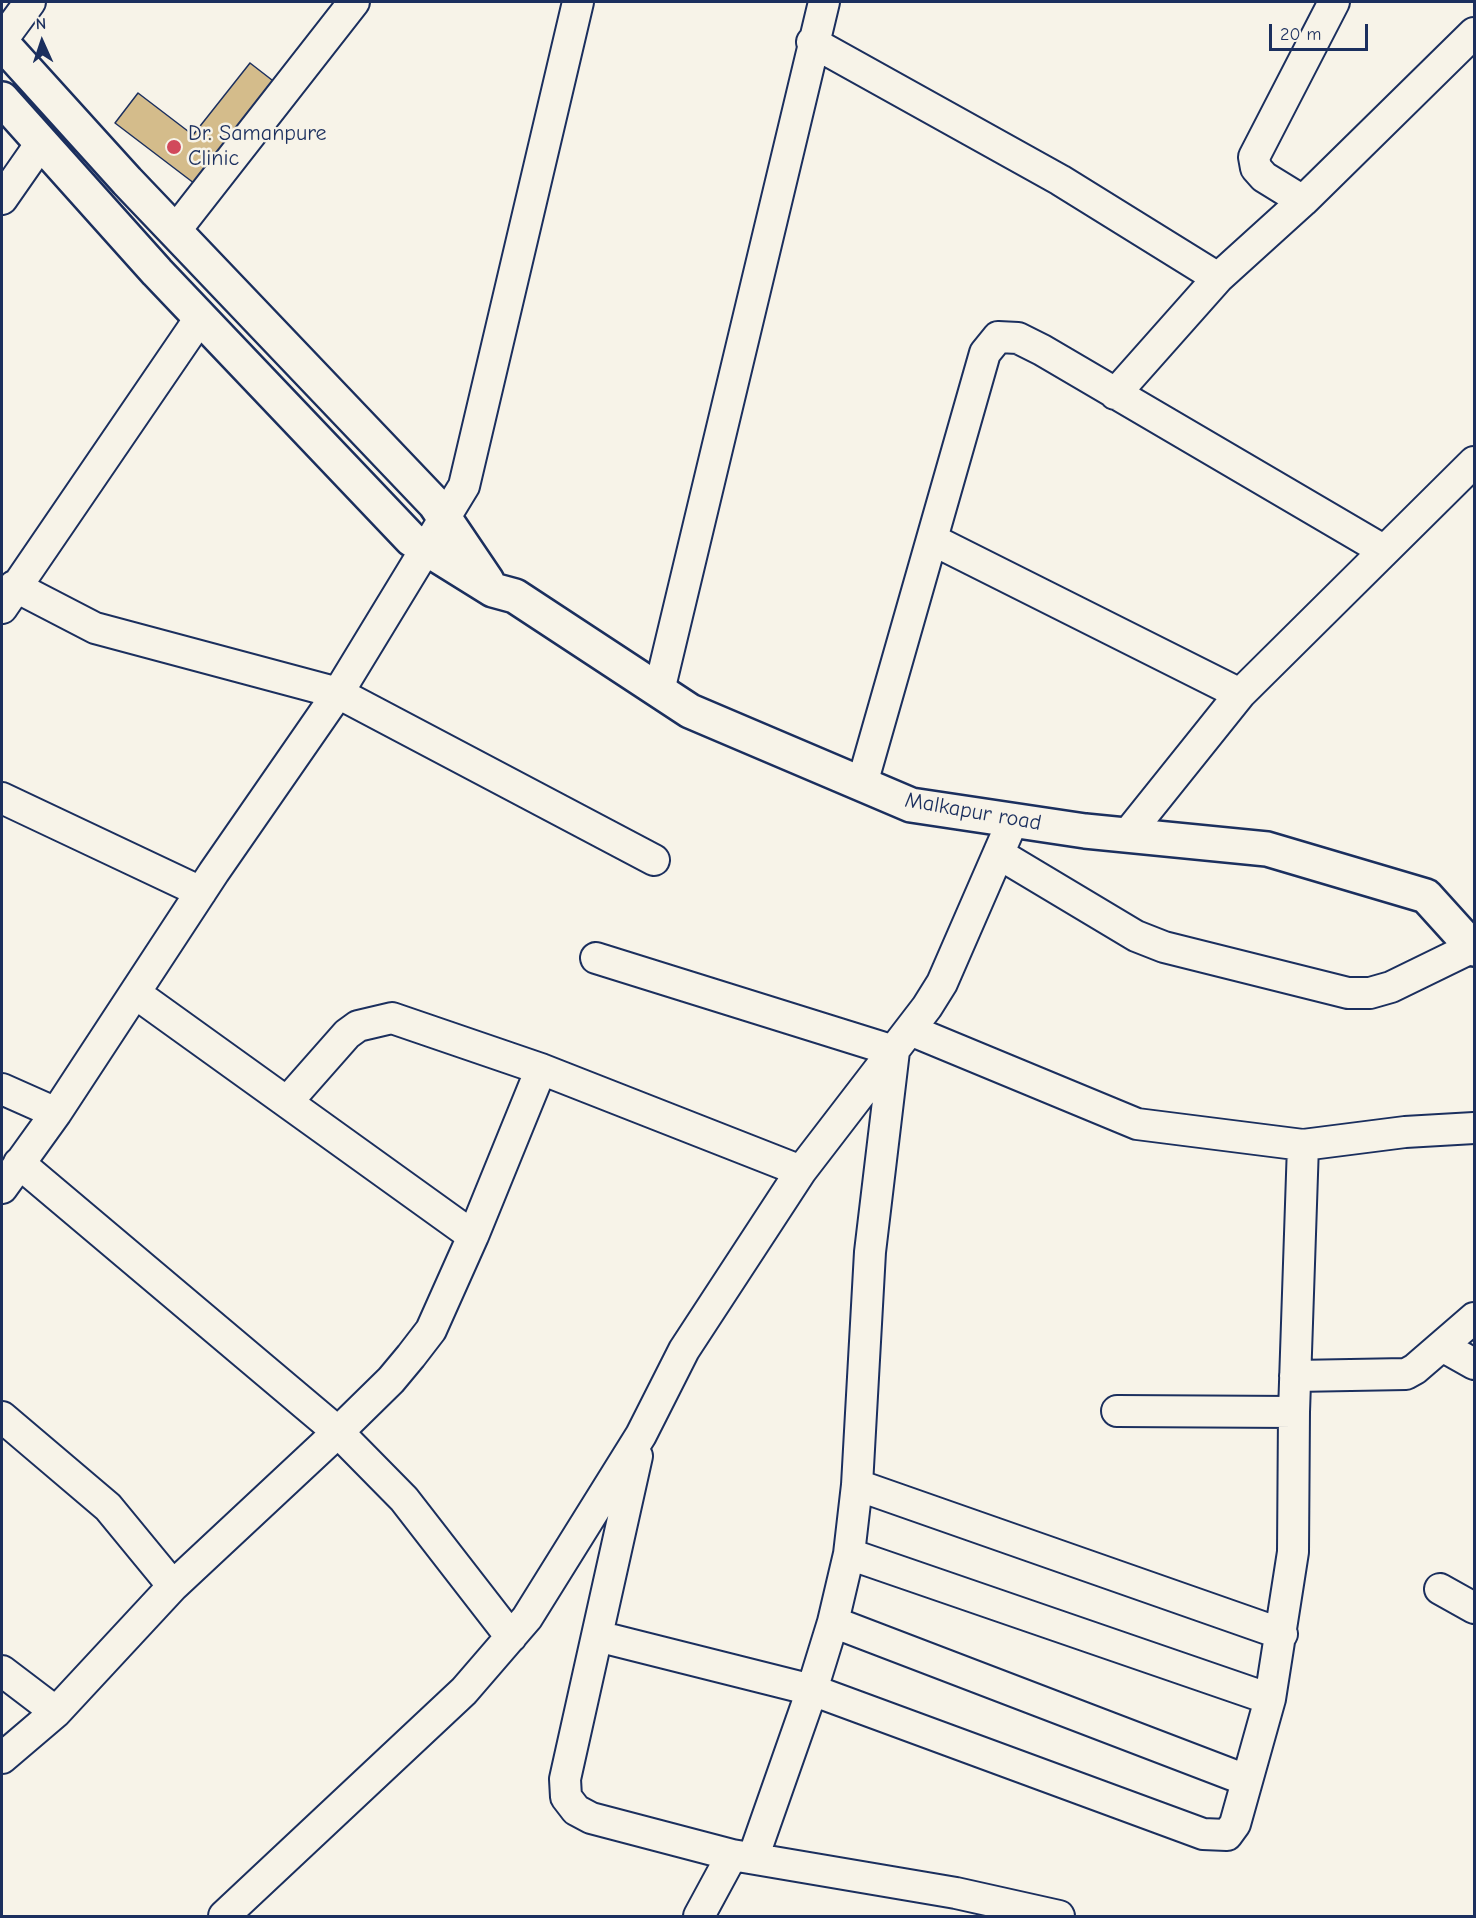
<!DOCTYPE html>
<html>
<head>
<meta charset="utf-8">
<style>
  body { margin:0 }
  #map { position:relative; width:1476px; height:1918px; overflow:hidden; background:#f7f3e8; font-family:"Comic Neue",sans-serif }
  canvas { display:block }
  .frame { position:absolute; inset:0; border:3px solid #1b2f5e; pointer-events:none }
  .north { position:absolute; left:12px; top:12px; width:60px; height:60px; -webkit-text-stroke:4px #f7f3e8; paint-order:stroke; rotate:357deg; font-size:16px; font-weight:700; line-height:24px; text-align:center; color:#1b2f5e }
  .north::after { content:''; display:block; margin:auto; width:21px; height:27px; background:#1b2f5e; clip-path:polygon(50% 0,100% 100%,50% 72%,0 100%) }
  .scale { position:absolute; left:1269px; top:24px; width:99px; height:27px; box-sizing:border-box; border:3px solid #1b2f5e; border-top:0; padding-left:8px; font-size:18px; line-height:21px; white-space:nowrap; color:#1b2f5e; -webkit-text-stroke:4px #f7f3e8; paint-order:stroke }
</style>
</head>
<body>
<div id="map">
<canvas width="1476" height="1918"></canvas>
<div class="frame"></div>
<div class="north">N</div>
<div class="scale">20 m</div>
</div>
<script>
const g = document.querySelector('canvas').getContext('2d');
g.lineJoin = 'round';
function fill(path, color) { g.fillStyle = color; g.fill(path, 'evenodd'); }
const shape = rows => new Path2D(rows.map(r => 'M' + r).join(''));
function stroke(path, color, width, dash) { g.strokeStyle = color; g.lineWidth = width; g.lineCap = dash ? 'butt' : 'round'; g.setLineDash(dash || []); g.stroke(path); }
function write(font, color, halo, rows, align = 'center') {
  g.font = font + ' "Comic Neue",sans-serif'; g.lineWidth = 5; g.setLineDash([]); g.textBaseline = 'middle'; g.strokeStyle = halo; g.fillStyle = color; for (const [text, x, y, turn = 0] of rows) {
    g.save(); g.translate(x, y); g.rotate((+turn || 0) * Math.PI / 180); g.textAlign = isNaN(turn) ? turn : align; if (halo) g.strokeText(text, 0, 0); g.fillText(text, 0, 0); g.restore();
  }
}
const building = shape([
  [250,63,281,87,203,190,115,123,138,93,193,135,250,63]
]);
fill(building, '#d4bc8b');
stroke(building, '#1b2f5e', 1.5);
const minor = shape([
  [2,40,30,2],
  [812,42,1060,180,1218,278],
  [2,199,41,143],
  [1303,201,1264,177,1256,168,1254,157,1334,2],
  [175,231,354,2],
  [1115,394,1218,278,1303,201,1474,33],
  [933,540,1240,694],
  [14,586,95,628,338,693,654,860],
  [2,608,200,318],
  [659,691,824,2],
  [862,784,985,353,998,337,1018,338,1042,350,1383,550],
  [2,798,201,892],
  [1127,835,1240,694,1474,462],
  [999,854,1136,936,1164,947,1348,993,1370,993,1391,987,1473,947],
  [596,958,894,1051,870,1252,857,1485,849,1554,833,1622,812,1690,753,1858],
  [135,993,473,1236],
  [910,1030,1137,1124,1303,1145,1405,1132,1474,1128],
  [2,1089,56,1113],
  [287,1102,347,1034,358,1026,392,1018,541,1069,801,1171],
  [19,1163,338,1432,404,1499,511,1637],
  [2,1188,56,1113,214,872,338,693,464,486,578,2],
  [1442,1346,1474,1364],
  [1295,1376,1406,1374,1415,1369,1474,1318],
  [1117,1411,1294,1412],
  [2,1417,108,1507,173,1586],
  [637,1456,565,1779,566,1797,576,1810,591,1818,732,1855,956,1893,1059,1916],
  [857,1485,1282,1634],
  [849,1554,1270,1699],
  [1440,1589,1474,1608],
  [833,1622,1246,1780],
  [597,1636,812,1690,1203,1834,1227,1835,1235,1824,1270,1699,1293,1552,1294,1412,1303,1145],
  [2,1671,56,1712],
  [2,1758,56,1712,173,1586,338,1432,391,1380,411,1356,431,1330,473,1236,541,1069],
  [224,1916,464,1691,527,1618,641,1435,684,1350,801,1171,927,1007,942,983,1013,820],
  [699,1916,732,1855]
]);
const tertiary = shape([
  [2,43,127,181,435,504,487,581],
  [2,99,157,272,411,539,493,590,515,596,690,711,911,805,1085,831,1267,849,1426,896,1474,949]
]);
stroke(minor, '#1b2f5e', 34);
stroke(tertiary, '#1b2f5e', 38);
stroke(minor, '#f7f3e8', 30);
stroke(tertiary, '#f7f3e8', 33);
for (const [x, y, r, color] of [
  [174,147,8,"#d1495b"]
]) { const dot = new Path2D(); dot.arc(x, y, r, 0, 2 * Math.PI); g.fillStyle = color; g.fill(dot); stroke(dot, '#f7f3e8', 2); }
write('22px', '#1b2f5e', '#f7f3e8', [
  ["Dr. Samanpure",188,134],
  ["Clinic",188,159]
], 'left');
write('22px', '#1b2f5e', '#f7f3e8', [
  ["Malkapur road",973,812,10]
]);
</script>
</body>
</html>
